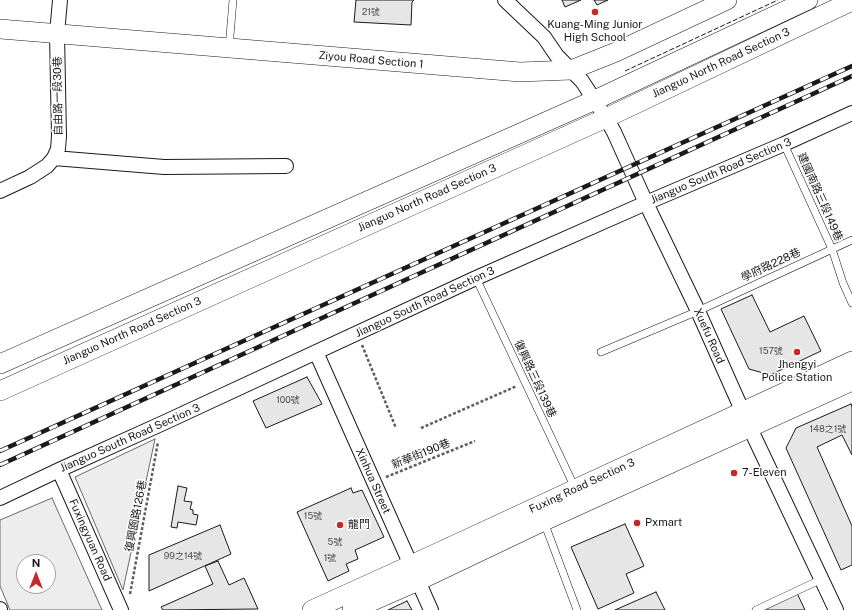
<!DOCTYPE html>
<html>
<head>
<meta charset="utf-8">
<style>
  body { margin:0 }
  #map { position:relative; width:852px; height:610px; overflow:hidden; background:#fff; font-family:"Public Sans",sans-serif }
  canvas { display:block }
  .north { position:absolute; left:16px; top:554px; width:40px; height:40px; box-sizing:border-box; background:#fff; border:1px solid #a3a3a3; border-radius:50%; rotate:0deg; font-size:11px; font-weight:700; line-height:16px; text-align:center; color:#1a1a1a }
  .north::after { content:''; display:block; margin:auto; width:14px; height:18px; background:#c62828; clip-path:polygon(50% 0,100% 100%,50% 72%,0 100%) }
</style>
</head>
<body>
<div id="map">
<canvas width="852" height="610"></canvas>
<div class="north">N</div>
</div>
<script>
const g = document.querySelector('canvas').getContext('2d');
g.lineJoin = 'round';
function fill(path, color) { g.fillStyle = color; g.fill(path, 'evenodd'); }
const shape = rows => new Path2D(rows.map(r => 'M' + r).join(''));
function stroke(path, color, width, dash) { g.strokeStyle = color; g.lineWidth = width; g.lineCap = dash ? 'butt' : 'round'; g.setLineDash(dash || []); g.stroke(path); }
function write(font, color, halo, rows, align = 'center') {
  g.font = font + ' "Public Sans","Noto Sans TC",sans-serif'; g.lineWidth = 3; g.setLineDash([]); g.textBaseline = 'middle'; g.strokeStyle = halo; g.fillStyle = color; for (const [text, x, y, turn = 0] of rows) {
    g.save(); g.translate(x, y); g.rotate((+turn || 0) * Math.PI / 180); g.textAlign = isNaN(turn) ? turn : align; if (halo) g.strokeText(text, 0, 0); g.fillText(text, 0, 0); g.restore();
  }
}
const green = shape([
  [155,439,123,590,75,477,155,439],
  [52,498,102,610,10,610,0,586,0,520,52,498],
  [24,562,48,562,48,586,24,586,24,562]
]);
fill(green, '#ededed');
stroke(green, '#6a6a6a', 1);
const building = shape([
  [356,0,414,0,412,2,411,25,354,22,356,0],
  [562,0,581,0,565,7,562,0],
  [594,0,608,0,597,5,594,0],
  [752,295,770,332,804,316,821,351,770,375,749,369,721,309,752,295],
  [307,377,322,404,266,428,253,401,307,377],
  [851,404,852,407,852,455,842,435,817,447,852,526,852,565,841,570,786,448,796,428,851,404],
  [178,486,187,488,184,501,192,502,190,509,193,510,193,514,198,515,196,525,178,522,177,528,171,527,178,486],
  [351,488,353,493,362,490,384,537,355,550,358,559,346,564,349,571,328,581,297,512,351,488],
  [625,524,644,566,626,574,634,593,598,609,571,547,625,524],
  [220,525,231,554,149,591,149,555,220,525],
  [218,561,229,585,244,578,258,609,163,610,161,607,213,584,205,566,218,561],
  [656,592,665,610,615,610,656,592],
  [797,593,805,610,761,610,797,593],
  [407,601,412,610,388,610,407,601]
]);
fill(building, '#e6e6e6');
stroke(building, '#1a1a1a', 1);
const lane = shape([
  [229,48,233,0],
  [784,144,832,249,843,283,852,303],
  [476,278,575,488],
  [601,352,698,311,852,240],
  [544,522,577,610],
  [756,610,822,579]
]);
const street = shape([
  [505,0,544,37,557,56,582,81,606,118,614,132,646,203,698,311,750,428,836,610],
  [54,158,164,167,286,166],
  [0,191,30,177,47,166,54,158,58,149,59,136,57,34,60,0],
  [316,352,418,581,431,610],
  [59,470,121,610],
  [0,498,59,470,161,424,476,278,646,203,784,144,852,113],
  [0,609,0,610]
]);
const secondary = shape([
  [0,29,520,72,571,70,616,52,727,0],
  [0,364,595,100,808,0],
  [0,391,606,118,852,1],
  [312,610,411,565,852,361],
  [352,610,418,581,544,521,852,381]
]);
stroke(lane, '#1a1a1a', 8);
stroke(street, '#1a1a1a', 16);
stroke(secondary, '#1a1a1a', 20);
stroke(shape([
  [362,345,396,428],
  [421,428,517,386],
  [386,477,475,441],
  [130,594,158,442]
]), '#5f5f5f', 2.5, [3, 2]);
stroke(lane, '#fff', 7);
stroke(street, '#fff', 14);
stroke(secondary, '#fff', 19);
const rail = shape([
  [0,451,852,66],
  [0,465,852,76]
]);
stroke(rail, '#1a1a1a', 4.5);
stroke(rail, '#fff', 3, [9]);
stroke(shape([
  [625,71,778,0]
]), '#1a1a1a', 1, [5, 2]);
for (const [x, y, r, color] of [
  [595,12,4,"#c62828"],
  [797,352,4,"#c62828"],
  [734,473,4,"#c62828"],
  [637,523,4,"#c62828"],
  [340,525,4,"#c62828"]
]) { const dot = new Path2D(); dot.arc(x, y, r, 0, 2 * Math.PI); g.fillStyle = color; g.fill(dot); stroke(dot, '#fff', 1.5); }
write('9px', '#4d4d4d', null, [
  ["21號",371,12],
  ["157號",771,351],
  ["100號",288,400],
  ["148之1號",828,429],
  ["15號",313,516],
  ["5號",335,542],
  ["99之14號",183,556],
  ["1號",330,558]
]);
write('11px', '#1a1a1a', '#fff', [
  ["Kuang-Ming Junior",595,25,"center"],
  ["High School",595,38,"center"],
  ["Jhengyi",797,365,"center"],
  ["Police Station",797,378,"center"],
  ["7-Eleven",742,473],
  ["Pxmart",645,523],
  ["龍門",348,525]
], 'left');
write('11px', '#1a1a1a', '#fff', [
  ["Ziyou Road Section 1",371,60,5],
  ["Jianguo North Road Section 3",721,63,-25],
  ["自由路一段30巷",58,96,-91],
  ["Jianguo South Road Section 3",721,171,-23],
  ["建國南路三段149巷",820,197,66],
  ["Jianguo North Road Section 3",427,198,-24],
  ["學府路228巷",771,265,-25],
  ["Jianguo South Road Section 3",425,302,-25],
  ["Jianguo North Road Section 3",132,331,-24],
  ["Xuefu Road",709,336,66],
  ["復興路三段139巷",535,379,65],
  ["Jianguo South Road Section 3",130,438,-24],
  ["新華街190巷",421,454,-22],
  ["Xinhua Street",373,481,66],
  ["Fuxing Road Section 3",582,486,-25],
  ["復興園路126巷",136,516,-79],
  ["Fuxingyuan Road",90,540,66]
]);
</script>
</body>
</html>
